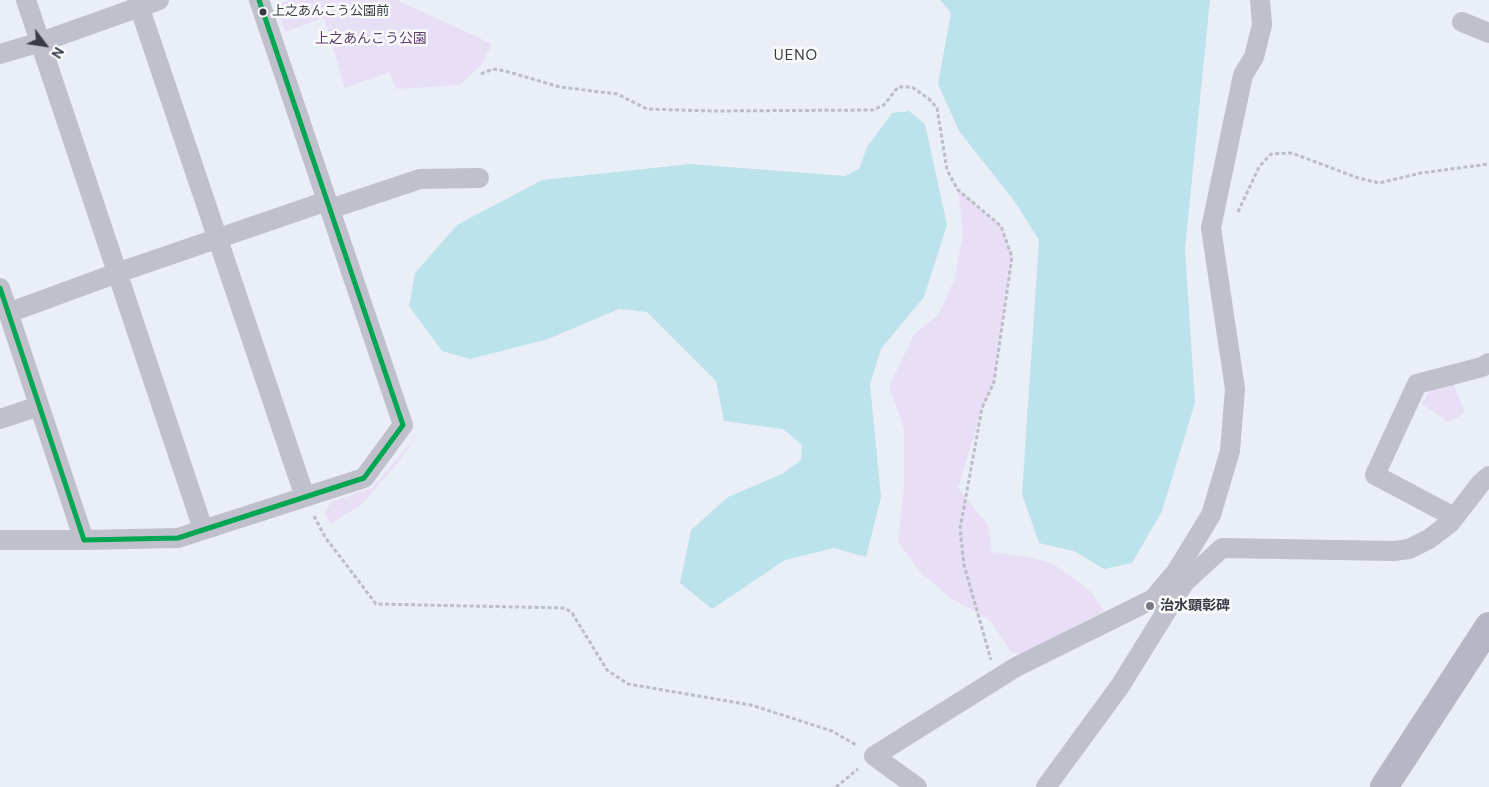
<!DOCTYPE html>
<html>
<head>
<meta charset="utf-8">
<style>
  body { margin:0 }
  #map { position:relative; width:1489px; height:787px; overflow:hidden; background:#eaeef7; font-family:"DM Sans",sans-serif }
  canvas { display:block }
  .north { position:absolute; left:20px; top:20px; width:50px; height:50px; -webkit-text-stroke:4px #fafafa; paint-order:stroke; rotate:121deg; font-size:14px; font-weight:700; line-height:20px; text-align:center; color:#373c46 }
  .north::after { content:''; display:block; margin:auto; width:18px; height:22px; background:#373c46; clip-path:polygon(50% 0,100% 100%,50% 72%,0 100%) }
</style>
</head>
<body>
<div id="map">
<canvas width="1489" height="787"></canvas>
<div class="north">N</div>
</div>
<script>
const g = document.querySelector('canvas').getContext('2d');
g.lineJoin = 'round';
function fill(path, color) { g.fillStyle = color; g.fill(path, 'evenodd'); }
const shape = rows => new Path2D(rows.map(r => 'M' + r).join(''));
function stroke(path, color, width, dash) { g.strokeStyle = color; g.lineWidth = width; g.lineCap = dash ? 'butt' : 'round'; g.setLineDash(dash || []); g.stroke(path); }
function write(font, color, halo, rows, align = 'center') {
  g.font = font + ' "DM Sans","Noto Sans JP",sans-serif'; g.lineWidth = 5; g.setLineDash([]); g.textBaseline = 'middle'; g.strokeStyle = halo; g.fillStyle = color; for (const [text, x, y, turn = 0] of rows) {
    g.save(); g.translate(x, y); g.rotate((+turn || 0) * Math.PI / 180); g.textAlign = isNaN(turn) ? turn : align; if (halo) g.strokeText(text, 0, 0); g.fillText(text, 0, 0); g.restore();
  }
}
fill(shape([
  [290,0,397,0,492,44,482,64,460,85,396,89,389,72,345,88,324,18,285,32,276,5],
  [958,190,1001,226,1012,257,994,382,982,408,958,488,988,525,992,552,1026,557,1052,563,1090,591,1104,611,1021,654,1011,652,990,620,951,598,921,573,898,541,904,488,904,428,889,386,914,335,939,314,954,280,963,235],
  [1454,384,1465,413,1449,422,1422,404,1429,391],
  [418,434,395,466,362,504,330,524,325,512,331,502,372,488]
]), '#e8def5');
fill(shape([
  [940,0,1210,0,1185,249,1195,403,1162,511,1132,563,1104,569,1074,551,1039,543,1022,494,1039,240,1015,202,959,131,938,84,951,13],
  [909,111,925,124,947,225,924,297,881,349,870,384,881,497,866,557,834,548,785,560,712,609,680,583,691,530,728,497,782,474,801,460,802,445,783,429,724,421,716,381,647,312,619,309,548,339,470,359,442,351,409,306,415,273,457,225,542,180,690,164,845,176,859,169,867,147,892,113]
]), '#bce3ec');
stroke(shape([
  [481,74,493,69,505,71,560,87,617,94,647,109,712,111,873,110,884,105,898,87,912,87,929,99,937,108,947,170,958,190,1001,226,1012,257,994,382,982,408,960,529,964,565,991,660],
  [1238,212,1259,167,1271,154,1292,153,1358,178,1379,183,1421,173,1489,164],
  [314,516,325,537,376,604,565,608,572,613,607,670,628,684,751,705,832,731,856,745],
  [836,787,858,769]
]), '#bbbdc7', 3, [4, 2.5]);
stroke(shape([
  [26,0,203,529],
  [137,0,305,497],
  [1462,22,1489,33],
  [0,54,41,42,159,0],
  [330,209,420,179,479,178],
  [0,288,84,540,178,538,364,478,403,425,259,0],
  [8,313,117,273,327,201],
  [0,419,39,406],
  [1454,517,1375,475,1417,384,1482,367,1489,363],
  [0,540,84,540],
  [1153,599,1176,572,1211,515,1230,451,1235,389,1211,228,1243,75,1254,57,1262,25,1260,0],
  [917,787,874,756,1016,667,1153,599,1165,605],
  [1046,787,1120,686,1184,583,1222,548,1394,551,1409,549,1429,539,1450,523,1481,483,1489,476]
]), '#c0bfcc', 20);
stroke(shape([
  [1384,787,1489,626]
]), '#b6b6c5', 28);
stroke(shape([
  [0,288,84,540,178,538,364,478,403,425,259,0]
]), '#00a651', 5);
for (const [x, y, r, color] of [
  [263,12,4.5,"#373c46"],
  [1150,606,5,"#767a84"]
]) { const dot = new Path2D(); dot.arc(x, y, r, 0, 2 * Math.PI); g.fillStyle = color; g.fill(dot); stroke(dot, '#fafafa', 2); }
write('13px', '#373c46', '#fafafa', [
  ["上之あんこう公園前",272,12]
], 'left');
write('14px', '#5b3b6c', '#fafafa', [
  ["上之あんこう公園",371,39]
]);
write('bold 14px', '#373c46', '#fafafa', [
  ["治水顕彰碑",1160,606]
], 'left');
g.letterSpacing = '1px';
write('15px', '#373c46', '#fafafa', [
  ["UENO",796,56]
]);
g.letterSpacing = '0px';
</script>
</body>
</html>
